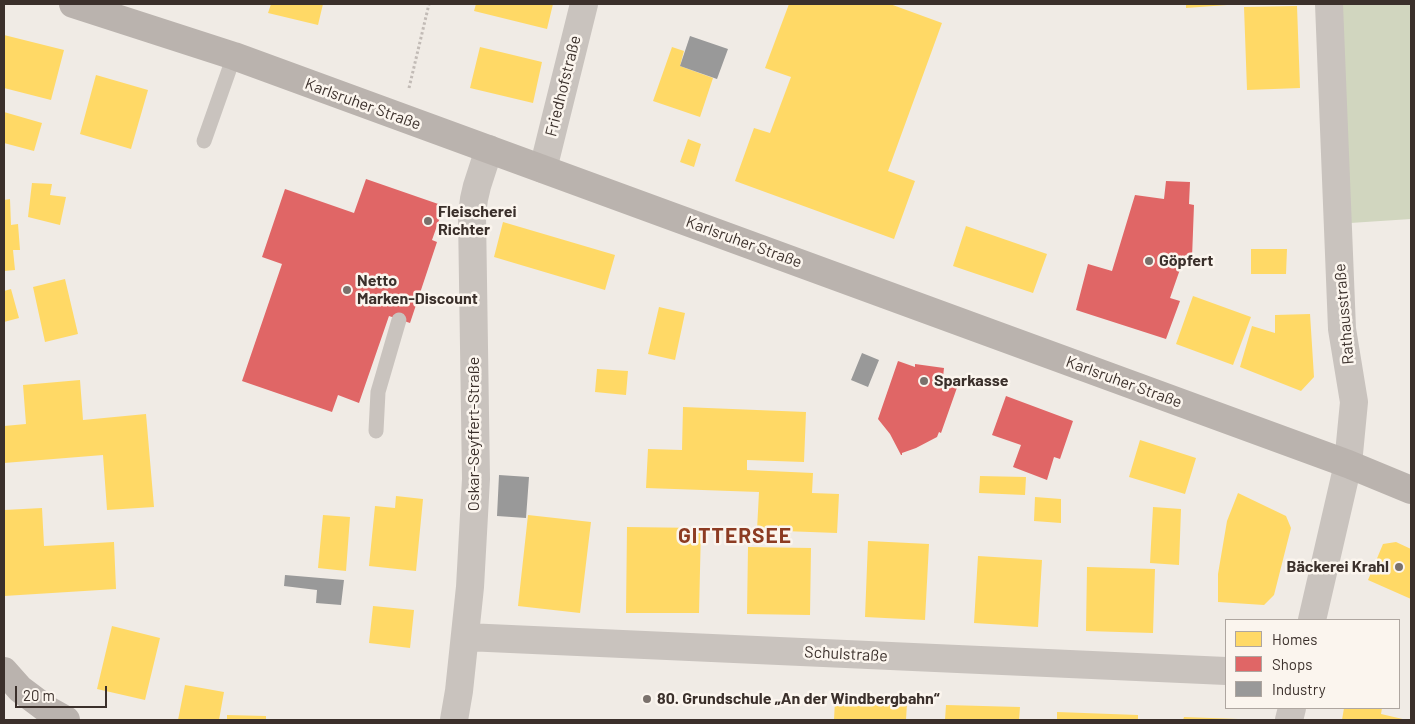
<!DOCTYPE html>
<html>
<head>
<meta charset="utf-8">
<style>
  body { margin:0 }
  #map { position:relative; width:1415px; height:724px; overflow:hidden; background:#f0ebe5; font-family:Barlow,sans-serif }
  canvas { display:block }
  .frame { position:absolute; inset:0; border:5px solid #3b302b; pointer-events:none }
  .legend { position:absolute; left:1225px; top:619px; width:175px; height:90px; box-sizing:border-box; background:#fbf5ee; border:1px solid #aea6a0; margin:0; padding:6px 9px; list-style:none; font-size:15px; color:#3b302b }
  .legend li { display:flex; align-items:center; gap:10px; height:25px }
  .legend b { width:25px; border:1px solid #aea6a0 }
  .scale { position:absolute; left:15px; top:686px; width:92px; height:22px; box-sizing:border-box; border:2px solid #3b302b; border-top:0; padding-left:6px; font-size:15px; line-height:18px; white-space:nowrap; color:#3b302b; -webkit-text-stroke:4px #fbf5ee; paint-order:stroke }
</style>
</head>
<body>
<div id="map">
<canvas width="1415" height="724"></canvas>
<div class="frame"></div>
<ul class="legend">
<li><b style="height:14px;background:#ffd966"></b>Homes</li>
<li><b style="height:14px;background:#e06666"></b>Shops</li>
<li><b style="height:14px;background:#999"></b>Industry</li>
</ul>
<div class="scale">20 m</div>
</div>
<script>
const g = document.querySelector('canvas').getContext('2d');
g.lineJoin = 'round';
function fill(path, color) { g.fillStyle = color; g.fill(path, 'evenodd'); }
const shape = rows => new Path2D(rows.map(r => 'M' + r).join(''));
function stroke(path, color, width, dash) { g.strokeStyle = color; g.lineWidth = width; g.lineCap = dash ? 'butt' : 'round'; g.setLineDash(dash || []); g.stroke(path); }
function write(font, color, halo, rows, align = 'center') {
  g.font = font + ' Barlow,sans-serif'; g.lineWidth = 5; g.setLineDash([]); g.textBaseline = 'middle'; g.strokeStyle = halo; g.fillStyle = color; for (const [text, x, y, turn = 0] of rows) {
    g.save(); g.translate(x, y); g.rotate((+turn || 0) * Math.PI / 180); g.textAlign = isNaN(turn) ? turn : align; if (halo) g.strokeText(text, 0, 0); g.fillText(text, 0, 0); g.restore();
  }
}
fill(shape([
  [1342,4,1411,4,1411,219,1350,223]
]), '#d1d6bf');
fill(shape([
  [271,4,323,4,318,25,268,13],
  [476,4,553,4,547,29,474,11],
  [789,4,890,4,942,23,888,171,915,181,894,239,735,181,754,128,770,133,791,77,765,68],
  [1186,4,1227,4,1227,5,1186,8],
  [1297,6,1300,88,1247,90,1244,7],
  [4,35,64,50,51,100,4,88],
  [480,47,542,62,533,103,470,88],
  [672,47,684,51,680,66,713,78,700,117,653,101],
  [96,75,148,90,131,149,80,134],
  [4,112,42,123,34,151,4,143],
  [688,139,701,144,694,167,680,162],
  [32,183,52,184,50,195,66,197,60,225,28,217],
  [10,199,11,225,18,224,20,250,13,250,15,270,4,271,4,200],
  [503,222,615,255,605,290,494,257],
  [966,226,1047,254,1033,293,953,266],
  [1251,249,1287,249,1286,274,1251,274],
  [65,279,78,334,45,342,33,287],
  [11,289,19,318,4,322,4,291],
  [1193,296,1251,317,1233,365,1176,344],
  [659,307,685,313,675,360,648,354],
  [1310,314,1314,377,1301,391,1240,367,1252,326,1275,333,1275,315],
  [597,369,628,371,626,395,595,392],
  [80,380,83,420,146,414,154,507,107,510,103,455,4,463,4,426,26,424,23,385],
  [683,407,806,412,804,462,747,460,747,470,813,473,812,493,839,494,837,533,757,530,759,492,646,488,648,449,682,450],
  [1140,440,1196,458,1185,494,1129,477],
  [980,476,1026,477,1025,495,979,493],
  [1238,493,1286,516,1291,528,1274,595,1264,605,1218,602,1218,574,1227,521],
  [396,496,423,499,416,571,369,566,375,506,395,508],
  [1035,497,1061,499,1061,523,1034,521],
  [1153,507,1181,509,1179,565,1150,563],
  [42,508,44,546,114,542,116,589,4,596,4,510],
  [323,515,350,517,346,571,318,568],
  [528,515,591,522,580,613,518,606],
  [627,527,701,528,699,613,626,613],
  [868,541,929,544,925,620,865,617],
  [1396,542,1411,549,1411,599,1368,580,1383,544],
  [748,547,811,548,810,615,747,614],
  [978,556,1042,560,1038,627,974,623],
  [1087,567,1155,569,1153,633,1086,631],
  [373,606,414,610,410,648,369,643],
  [112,626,160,638,145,700,97,689],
  [185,685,224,692,219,720,178,720],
  [835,700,907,703,906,720,834,720],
  [946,705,1020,707,1019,720,945,720],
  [1344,708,1382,708,1381,714,1407,720,1342,720],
  [1057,712,1138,715,1138,720,1057,720],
  [227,715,266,716,266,720,227,720],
  [1184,717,1238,719,1238,720,1183,720]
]), '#ffd966');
fill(shape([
  [366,179,444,206,432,240,437,242,410,323,389,316,359,403,338,395,332,412,242,381,282,264,262,257,285,189,354,213],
  [1166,181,1190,182,1189,204,1194,205,1192,258,1185,255,1170,298,1180,301,1166,339,1076,310,1088,264,1112,271,1135,195,1164,199],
  [898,361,915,367,915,364,944,368,943,377,959,382,941,433,939,432,937,437,916,448,902,453,902,455,901,455,890,434,878,419],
  [1006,396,1073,421,1060,459,1054,457,1047,480,1013,467,1021,445,992,435]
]), '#e06666');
fill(shape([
  [690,36,728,49,717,79,680,66],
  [862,353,879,360,868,387,851,380],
  [499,475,529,477,526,518,497,516],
  [285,575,344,580,341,605,316,603,317,590,284,586]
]), '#999');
stroke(shape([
  [409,88,429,4]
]), '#c2bbb6', 3, [2.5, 2.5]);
stroke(shape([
  [204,141,234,56],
  [376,431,378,392,399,320]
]), '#c9c3be', 15);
stroke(shape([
  [543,169,584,4],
  [1312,620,1348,464,1354,402,1342,329,1329,4],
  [466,637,1226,671],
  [454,720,459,691,470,587,476,479,472,215,474,199,477,186,489,149],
  [1289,720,1292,708]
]), '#c9c3be', 28);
stroke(shape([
  [73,4,234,56,1348,464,1411,490],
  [4,671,20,689,48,710,66,720]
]), '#bab3ae', 28);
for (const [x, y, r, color] of [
  [428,221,5,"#7a716c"],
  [1149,261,5,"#7a716c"],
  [347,290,5,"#7a716c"],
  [924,381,5,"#7a716c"],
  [1399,567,5,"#7a716c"],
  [647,699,5,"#7a716c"]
]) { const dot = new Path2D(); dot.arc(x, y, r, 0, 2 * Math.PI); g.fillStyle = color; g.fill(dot); stroke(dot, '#fbf5ee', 2); }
write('16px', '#3b302b', '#fbf5ee', [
  ["Friedhofstraße",563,86,-76],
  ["Karlsruher Straße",363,104,20],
  ["Karlsruher Straße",744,242,20],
  ["Rathausstraße",1344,314,-95],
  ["Karlsruher Straße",1124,382,20],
  ["Oskar-Seyffert-Straße",474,434,-90],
  ["Schulstraße",846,654,3]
]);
write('bold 16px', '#3b302b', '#fbf5ee', [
  ["Fleischerei",438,212],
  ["Richter",438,230],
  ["Göpfert",1159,261],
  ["Netto",357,281],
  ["Marken-Discount",357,299],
  ["Sparkasse",934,381],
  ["Bäckerei Krahl",1389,567,"right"],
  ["80. Grundschule „An der Windbergbahn“",657,699]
], 'left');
g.letterSpacing = '1px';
write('bold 21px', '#8c3b22', '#fbf5ee', [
  ["GITTERSEE",735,536]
]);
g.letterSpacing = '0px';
</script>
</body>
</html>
